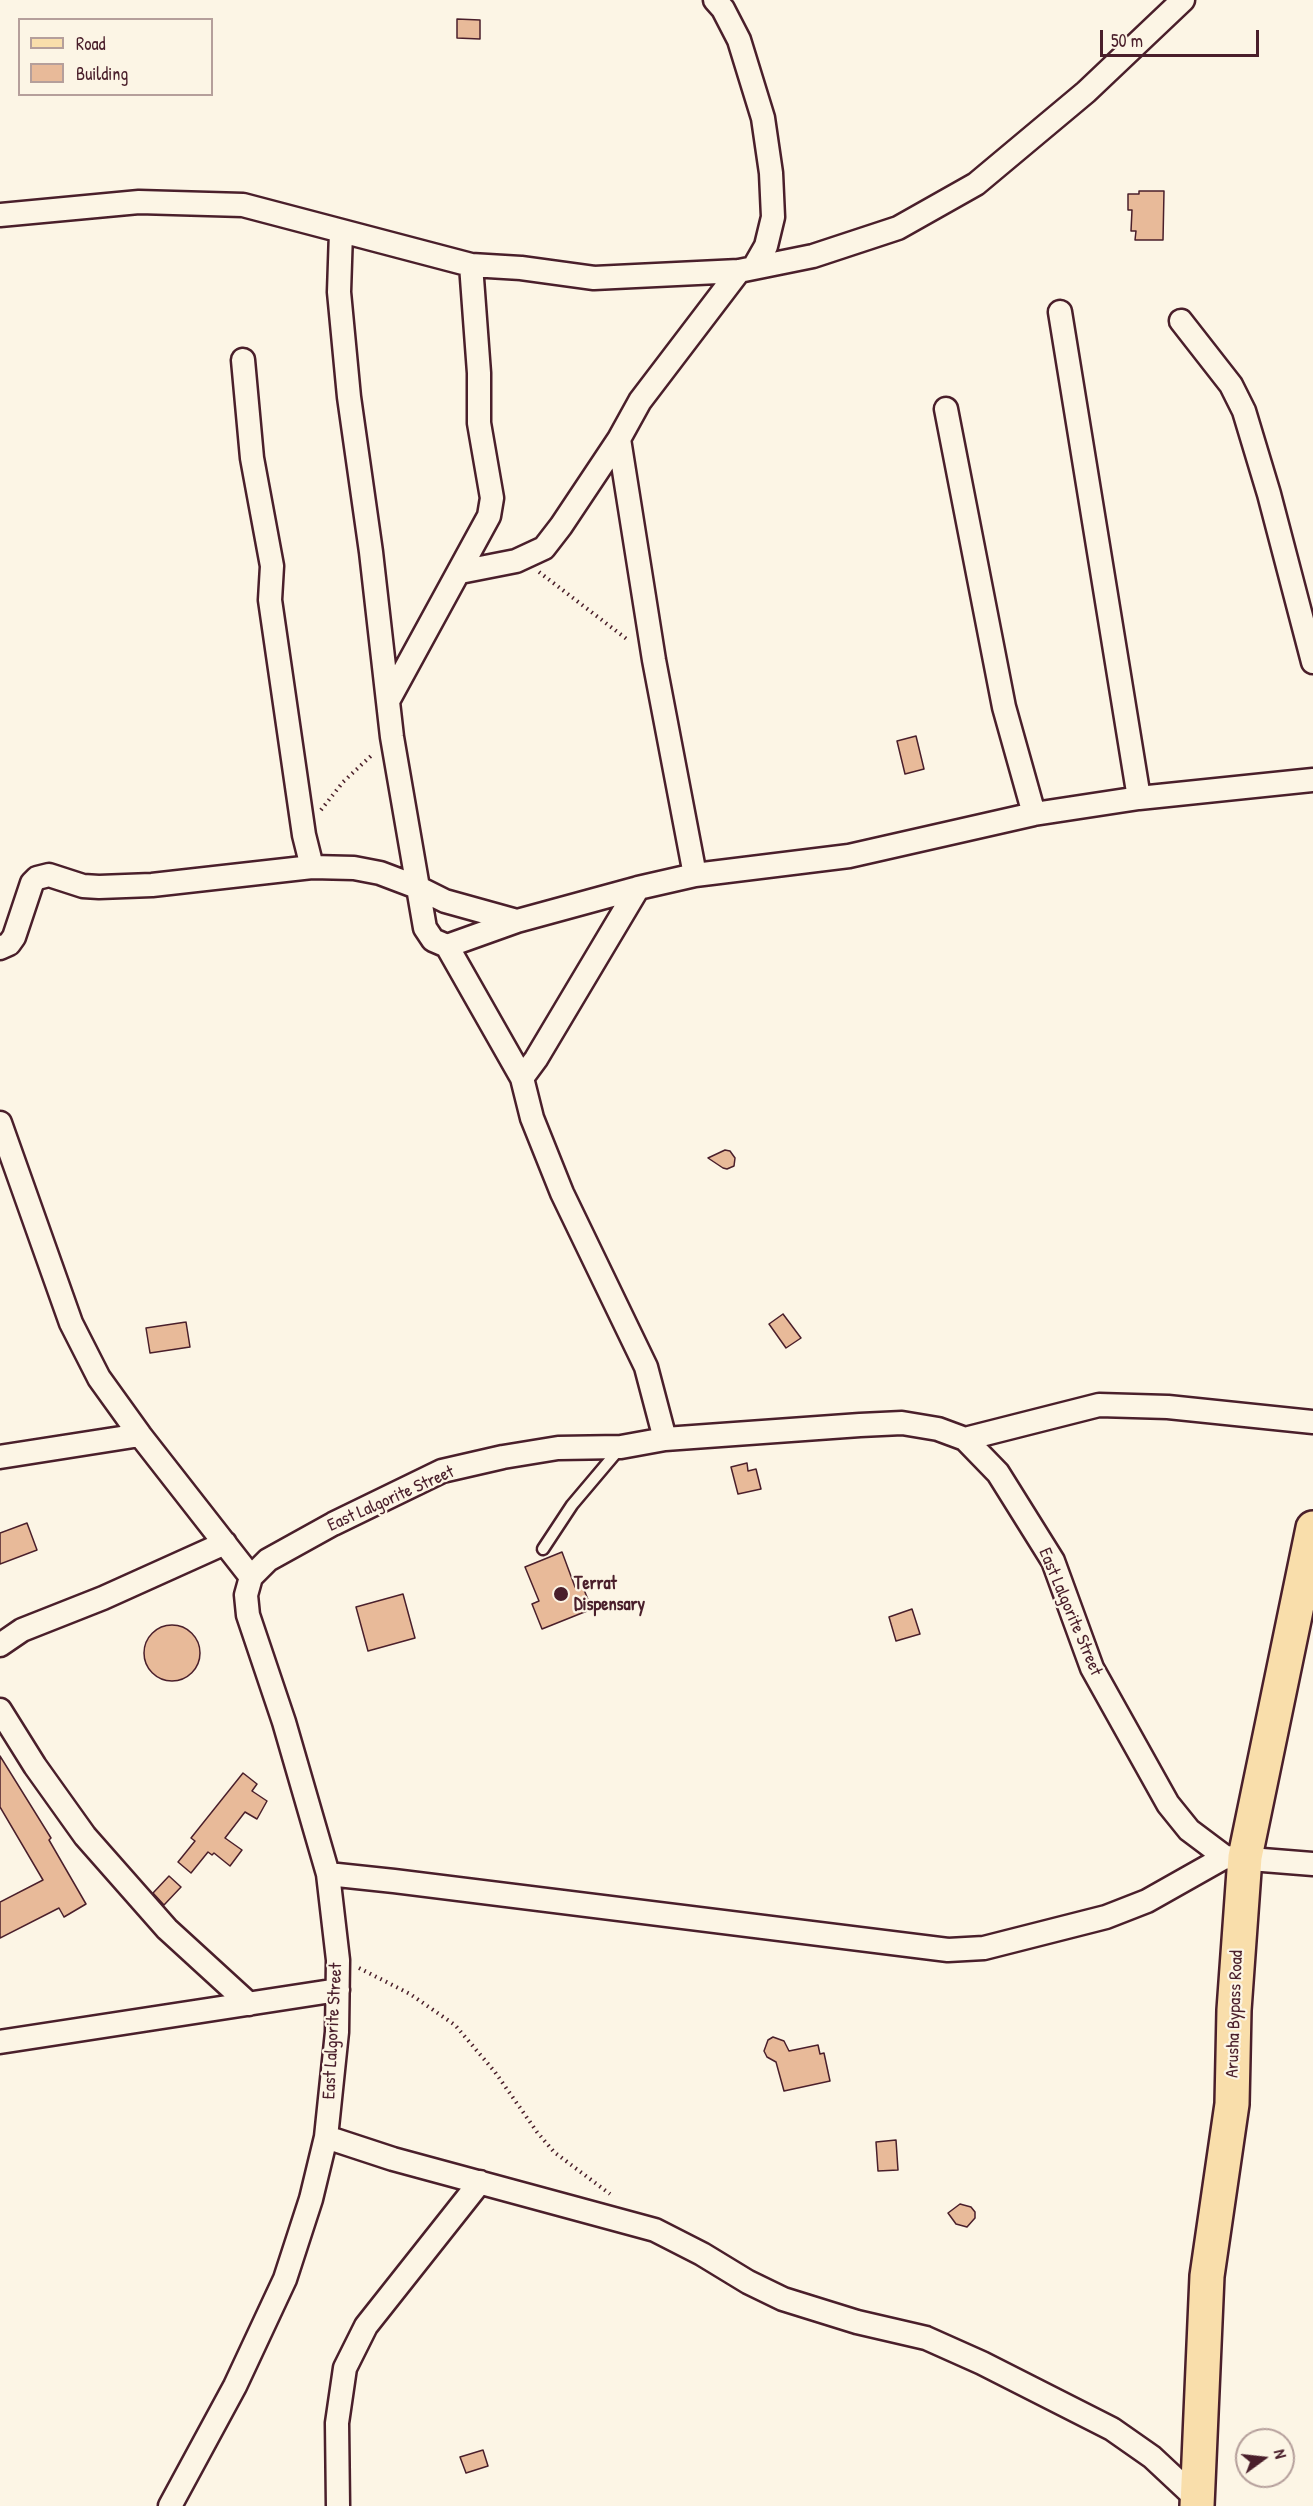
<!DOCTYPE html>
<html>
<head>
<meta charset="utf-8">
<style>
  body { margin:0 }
  #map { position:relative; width:1313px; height:2506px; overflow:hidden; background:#fcf5e5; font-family:"Patrick Hand",sans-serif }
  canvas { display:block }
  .legend { position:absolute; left:18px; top:18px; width:195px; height:78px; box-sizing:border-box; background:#fcf5e5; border:2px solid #b59f9b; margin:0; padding:8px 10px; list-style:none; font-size:18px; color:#4a1f2b }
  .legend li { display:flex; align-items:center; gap:12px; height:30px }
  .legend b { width:30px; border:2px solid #b59f9b }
  .north { position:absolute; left:1235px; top:2428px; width:60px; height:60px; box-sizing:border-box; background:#fcf5e5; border:2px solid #b59f9b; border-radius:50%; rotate:75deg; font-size:16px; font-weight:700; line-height:24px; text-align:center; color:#4a1f2b }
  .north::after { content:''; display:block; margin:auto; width:21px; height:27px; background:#4a1f2b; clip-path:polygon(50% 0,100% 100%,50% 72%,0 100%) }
  .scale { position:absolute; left:1100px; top:30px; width:159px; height:27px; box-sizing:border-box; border:3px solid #4a1f2b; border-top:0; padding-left:8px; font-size:18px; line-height:21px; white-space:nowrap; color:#4a1f2b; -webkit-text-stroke:4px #fcf5e5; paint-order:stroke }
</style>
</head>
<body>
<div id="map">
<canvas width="1313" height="2506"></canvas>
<ul class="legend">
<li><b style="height:8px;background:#f9deab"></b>Road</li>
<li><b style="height:16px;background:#e8ba99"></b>Building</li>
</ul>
<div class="north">N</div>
<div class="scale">50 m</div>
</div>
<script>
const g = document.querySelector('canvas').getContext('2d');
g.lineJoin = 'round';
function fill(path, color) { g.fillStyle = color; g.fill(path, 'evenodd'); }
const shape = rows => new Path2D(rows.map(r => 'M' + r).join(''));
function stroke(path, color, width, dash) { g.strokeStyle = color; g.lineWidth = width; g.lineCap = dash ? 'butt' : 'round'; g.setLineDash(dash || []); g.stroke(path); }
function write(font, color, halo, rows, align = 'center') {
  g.font = font + ' "Patrick Hand",sans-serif'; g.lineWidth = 4.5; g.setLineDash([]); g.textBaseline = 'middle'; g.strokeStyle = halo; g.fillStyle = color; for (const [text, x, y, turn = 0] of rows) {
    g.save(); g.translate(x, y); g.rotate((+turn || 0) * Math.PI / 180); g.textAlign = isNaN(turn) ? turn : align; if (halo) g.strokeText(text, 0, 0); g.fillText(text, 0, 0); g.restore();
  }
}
const building = shape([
  [457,19,480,20,480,39,457,38,457,19],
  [1139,191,1164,191,1163,240,1135,240,1136,231,1131,231,1132,210,1128,210,1128,194,1139,194,1139,191],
  [916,736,924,769,905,774,897,741,916,736],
  [725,1150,730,1151,735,1158,734,1166,727,1169,723,1168,708,1158,725,1150],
  [783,1314,801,1338,786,1348,769,1324,783,1314],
  [186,1322,190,1347,150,1353,146,1328,186,1322],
  [747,1463,748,1471,756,1469,761,1489,738,1494,731,1467,747,1463],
  [27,1523,37,1550,0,1564,0,1533,27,1523],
  [562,1552,575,1587,582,1585,592,1609,542,1629,532,1604,539,1601,525,1567,562,1552],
  [403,1594,415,1638,368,1651,356,1607,403,1594],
  [912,1609,920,1634,896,1641,889,1617,912,1609],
  '144 1653a28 28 0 1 1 56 0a28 28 0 1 1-56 0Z',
  [0,1756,51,1838,49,1840,86,1904,64,1917,59,1908,0,1938,0,1902,43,1880,0,1807,0,1756],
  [243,1773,257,1784,252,1791,267,1801,257,1819,245,1812,225,1838,242,1850,230,1866,214,1853,212,1855,208,1852,191,1873,178,1862,195,1841,191,1838,243,1773],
  [169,1876,181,1887,164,1905,153,1893,169,1876],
  [773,2037,784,2041,789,2051,818,2045,820,2054,824,2053,830,2081,784,2091,776,2062,767,2057,764,2051,768,2040,773,2037],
  [896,2140,898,2170,878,2171,876,2142,896,2140],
  [960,2204,971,2207,975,2212,975,2218,967,2227,956,2224,948,2213,960,2204],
  [483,2450,488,2466,466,2473,460,2457,483,2450]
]);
fill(building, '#e8ba99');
stroke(building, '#4a1f2b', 1.5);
const service = shape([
  [543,1549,572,1505,621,1447]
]);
const minor = shape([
  [715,0,723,9,739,40,763,118,771,173,773,217,766,246,754,267],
  [0,215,139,202,243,205,471,265,521,268,594,278,739,271,813,256,898,228,976,184,1086,92,1183,0],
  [341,232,339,292,349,397,371,552,392,737,425,928,433,940,447,946,522,1078,532,1118,562,1193,646,1367,665,1439],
  [1060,312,1139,798],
  [1181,321,1231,385,1244,411,1269,494,1313,662],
  [243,360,252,458,272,566,270,600,304,835,312,867],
  [946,409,1004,707,1034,814],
  [460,572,516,561,544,548,561,526,619,439],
  [388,701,489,516,492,498,479,423,479,373,471,265],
  [695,875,654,660,619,439,640,401,739,271],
  [447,946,517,921,638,888,695,875,849,856,1034,814,1139,798,1313,780],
  [0,948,9,944,14,937,32,883,37,878,49,875,83,886,99,887,152,885,312,867,354,868,380,873,417,887,445,901,517,921],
  [522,1078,536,1059,638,888],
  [0,1123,71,1323,99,1378,140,1435,251,1577],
  [965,1439,1099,1405,1168,1407,1313,1422],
  [0,1457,140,1435],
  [0,1645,22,1630,103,1598,225,1543],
  [0,1710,35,1766,85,1836,167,1929,249,2004],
  [328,1874,394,1881,948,1950,984,1948,1106,1917,1147,1901,1225,1857],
  [0,2042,338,1990],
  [326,2137,393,2159,655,2230,702,2254,748,2282,783,2299,857,2322,926,2338,982,2363,1112,2429,1152,2457,1197,2499],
  [170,2506,235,2386,285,2279,311,2199,326,2137,337,2032,338,1960,328,1874,284,1722,248,1615,246,1595,251,1577,268,1560,333,1524,442,1471,503,1457,558,1448,621,1447,665,1439,860,1425,902,1423,938,1429,965,1439,998,1473,1053,1561,1092,1668,1168,1804,1189,1830,1225,1857,1313,1864],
  [338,2506,337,2423,345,2368,366,2326,480,2182]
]);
const primary = shape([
  [1197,2506,1207,2276,1232,2104,1234,2010,1245,1857,1313,1528]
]);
stroke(service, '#4a1f2b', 15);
stroke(minor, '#4a1f2b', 27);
stroke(primary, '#4a1f2b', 38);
stroke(shape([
  [539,572,628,640],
  [321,810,343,782,373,754],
  [359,1968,410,1994,455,2025,495,2072,537,2132,554,2152,610,2194]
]), '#4a1f2b', 4, [1.5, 4.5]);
stroke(service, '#fcf5e5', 10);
stroke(minor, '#fcf5e5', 22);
stroke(primary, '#f9deab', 33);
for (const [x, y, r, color] of [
  [561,1594,8,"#4a1f2b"]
]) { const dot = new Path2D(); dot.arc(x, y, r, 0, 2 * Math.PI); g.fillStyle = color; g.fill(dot); stroke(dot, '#fcf5e5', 2); }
write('18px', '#4a1f2b', '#fcf5e5', [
  ["East Lalgorite Street",391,1499,-24],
  ["East Lalgorite Street",1070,1612,67],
  ["Arusha Bypass Road",1235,2014,-88],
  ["East Lalgorite Street",333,2031,-87]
]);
write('bold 18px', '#4a1f2b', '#fcf5e5', [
  ["Terrat",574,1584],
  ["Dispensary",574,1605]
], 'left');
</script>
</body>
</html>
